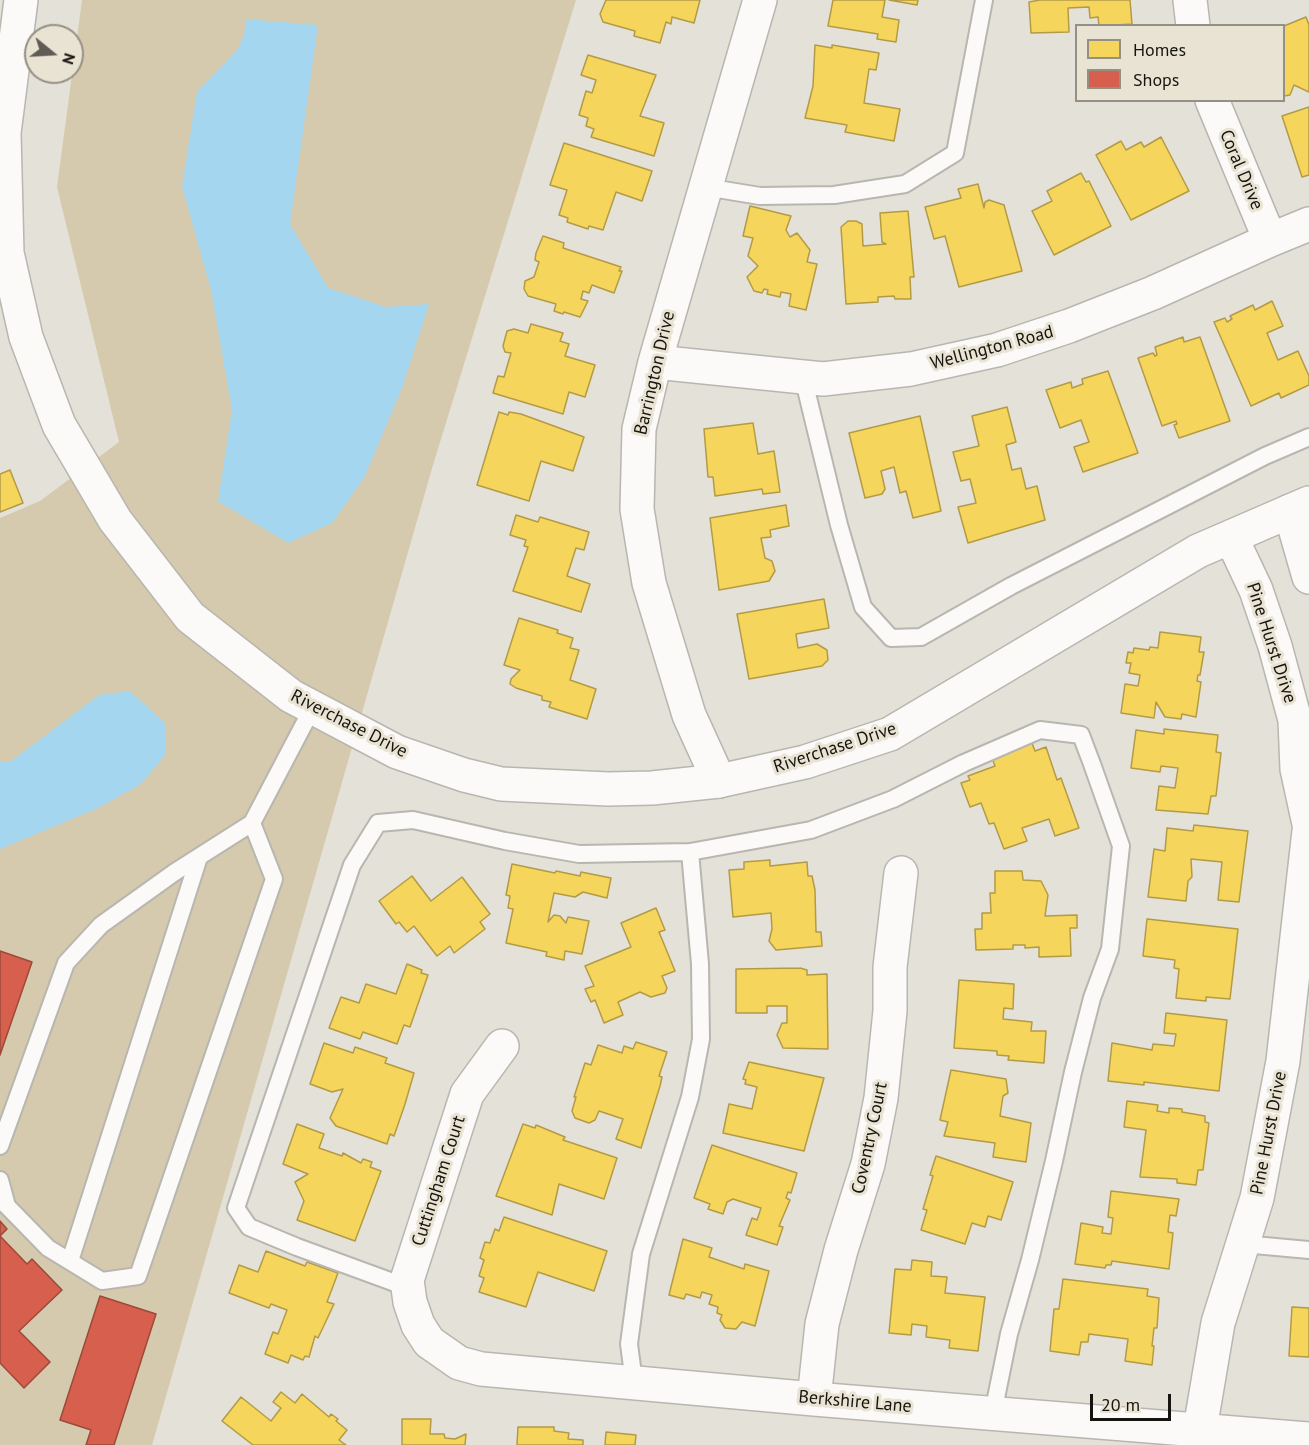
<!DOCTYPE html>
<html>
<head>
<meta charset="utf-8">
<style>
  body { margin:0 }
  #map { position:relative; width:1309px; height:1445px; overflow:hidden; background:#e4e1d8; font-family:"PT Sans",sans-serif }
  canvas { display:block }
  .legend { position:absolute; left:1075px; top:24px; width:210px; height:78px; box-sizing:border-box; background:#e9e3d3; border:2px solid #959085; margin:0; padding:8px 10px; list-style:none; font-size:18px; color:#16140f }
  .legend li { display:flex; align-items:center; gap:12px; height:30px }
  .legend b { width:30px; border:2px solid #959085 }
  .north { position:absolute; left:24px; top:24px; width:60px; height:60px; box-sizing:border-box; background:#e9e3d3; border:2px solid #959085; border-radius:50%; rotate:108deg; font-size:16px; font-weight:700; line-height:24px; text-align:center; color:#16140f }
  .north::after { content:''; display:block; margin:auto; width:21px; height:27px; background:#5e5c55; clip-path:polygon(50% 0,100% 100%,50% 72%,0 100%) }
  .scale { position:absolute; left:1090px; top:1394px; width:81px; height:27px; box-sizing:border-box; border:3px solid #16140f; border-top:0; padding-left:8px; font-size:18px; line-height:21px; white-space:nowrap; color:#16140f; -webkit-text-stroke:4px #e9e3d3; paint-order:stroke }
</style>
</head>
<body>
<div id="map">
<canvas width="1309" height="1445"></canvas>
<ul class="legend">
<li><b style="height:16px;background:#f6d55c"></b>Homes</li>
<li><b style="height:16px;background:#d6604d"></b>Shops</li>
</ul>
<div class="north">N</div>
<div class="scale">20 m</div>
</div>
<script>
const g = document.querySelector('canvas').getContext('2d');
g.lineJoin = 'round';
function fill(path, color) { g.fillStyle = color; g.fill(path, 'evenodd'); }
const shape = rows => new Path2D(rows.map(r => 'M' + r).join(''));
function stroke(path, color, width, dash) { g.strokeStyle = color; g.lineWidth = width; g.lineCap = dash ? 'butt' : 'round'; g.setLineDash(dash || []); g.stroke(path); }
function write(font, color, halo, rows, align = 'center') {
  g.font = font + ' "PT Sans",sans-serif'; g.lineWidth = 6; g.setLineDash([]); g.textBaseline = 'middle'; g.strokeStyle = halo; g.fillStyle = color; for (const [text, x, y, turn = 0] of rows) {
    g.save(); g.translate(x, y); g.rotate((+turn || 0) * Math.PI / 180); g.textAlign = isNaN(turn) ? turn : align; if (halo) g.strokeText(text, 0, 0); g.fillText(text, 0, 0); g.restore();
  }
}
fill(shape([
  [82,0,576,0,433,465,152,1445,0,1445,0,518,40,501,119,442,57,187]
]), '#d5caad');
fill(shape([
  [246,19,318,25,290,224,328,288,386,307,429,304,402,388,364,478,332,523,288,543,218,501,232,410,211,290,182,186,197,92,237,50,244,35],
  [130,691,166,724,165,755,141,784,98,808,0,849,0,762,10,762,99,695]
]), '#a4d6f0');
const homes = shape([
  [606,0,700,0,694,23,672,17,671,24,666,22,660,43,634,36,635,31,603,22,600,14,606,0],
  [833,0,885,0,882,17,899,20,896,42,877,39,878,34,828,26,833,0],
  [889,0,918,0,917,5,889,0],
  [1040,0,1130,0,1132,24,1099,26,1098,17,1090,18,1089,7,1068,8,1069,32,1031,33,1029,2,1040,0],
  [1306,17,1309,25,1309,92,1294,85,1290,95,1284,96,1284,26,1306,17],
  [815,45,832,48,832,45,879,53,876,70,869,69,864,103,900,109,894,141,845,132,847,125,805,118,813,86,815,45],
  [588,55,656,75,640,116,664,123,654,156,591,137,594,129,586,126,588,118,579,115,586,91,592,93,596,80,581,75,588,55],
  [1309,107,1309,175,1302,177,1282,116,1309,107],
  [1161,137,1189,191,1131,220,1096,155,1121,141,1126,150,1141,142,1144,147,1161,137],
  [564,143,652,171,642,201,616,192,603,230,589,226,588,229,567,222,568,218,559,215,567,190,550,185,564,143],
  [1081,173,1086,182,1089,181,1111,226,1054,255,1032,211,1052,201,1047,191,1081,173],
  [978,184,984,208,985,202,989,200,1004,205,1022,271,959,287,945,236,934,239,925,207,961,198,958,189,978,184],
  [750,206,791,216,786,230,790,237,797,233,810,250,807,262,817,264,806,310,789,306,791,294,781,292,780,297,767,294,768,290,764,289,762,293,754,291,747,277,758,266,748,256,753,238,743,236,750,206],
  [908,211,914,277,910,277,911,299,895,299,894,296,878,297,878,302,846,304,841,227,848,221,856,221,862,224,863,246,886,244,882,242,880,213,908,211],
  [543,236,564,243,563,248,621,267,619,271,622,271,614,293,592,285,589,293,583,291,581,299,588,301,580,317,564,312,563,314,554,311,556,304,528,296,524,289,525,281,534,277,539,262,535,260,536,253,543,236],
  [1272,301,1283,326,1267,333,1278,360,1298,351,1309,376,1309,385,1281,398,1279,393,1251,406,1214,322,1225,318,1227,322,1232,319,1230,316,1253,305,1255,310,1272,301],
  [531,324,563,333,560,341,569,344,565,356,595,365,585,397,569,392,563,414,493,393,498,376,504,377,511,353,505,352,503,346,507,331,514,329,528,333,531,324],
  [1183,337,1184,342,1200,337,1230,421,1179,438,1174,425,1177,424,1176,421,1162,426,1138,358,1153,353,1155,356,1157,355,1155,347,1183,337],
  [1108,371,1138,453,1083,472,1074,447,1089,442,1081,420,1060,428,1046,390,1071,382,1072,388,1083,384,1082,379,1108,371],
  [1007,407,1016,442,1006,445,1012,470,1021,468,1026,489,1037,486,1045,520,968,543,958,507,976,503,970,479,961,481,953,452,979,446,972,416,1007,407],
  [499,412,508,415,509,412,521,414,584,437,573,471,541,461,529,501,477,485,499,412],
  [920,416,941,511,913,518,906,491,900,493,894,467,881,471,885,489,882,494,865,498,849,433,920,416],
  [753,423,758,454,774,451,780,492,763,494,762,489,715,496,713,477,708,477,704,429,753,423],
  [10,470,23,503,0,512,0,474,10,470],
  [786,505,789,526,770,530,771,537,761,538,765,558,772,561,775,571,769,581,719,590,710,518,786,505],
  [516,515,538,522,540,517,589,532,584,550,576,548,567,576,590,584,581,612,513,591,528,547,524,546,526,540,510,535,516,515],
  [824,599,829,628,796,634,798,648,817,644,827,650,828,660,822,666,749,679,737,614,824,599],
  [519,618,558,630,557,633,573,638,570,648,579,650,570,680,596,689,587,719,549,707,551,702,542,700,542,696,516,688,510,684,511,679,520,670,504,665,519,618],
  [1160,632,1201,637,1199,652,1204,652,1200,675,1198,675,1197,681,1201,682,1196,717,1182,714,1181,719,1165,717,1156,702,1154,718,1121,713,1125,684,1138,686,1140,675,1129,673,1131,663,1126,663,1128,652,1133,653,1134,648,1149,650,1150,647,1158,648,1160,632],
  [1164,729,1218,735,1216,752,1221,753,1216,796,1211,796,1208,814,1156,810,1159,786,1175,788,1178,768,1161,766,1160,772,1131,768,1136,730,1164,734,1164,729],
  [1030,738,1035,751,1046,747,1057,780,1061,778,1079,828,1055,836,1049,819,1022,828,1027,841,1004,849,994,823,989,824,981,803,970,807,961,783,970,780,968,776,995,766,991,755,1030,738],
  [1194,825,1248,831,1239,902,1218,900,1222,862,1191,859,1192,877,1188,881,1186,901,1148,897,1154,849,1165,851,1167,828,1193,831,1194,825],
  [770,860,770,866,807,862,808,876,812,876,815,890,816,932,821,932,822,946,776,950,769,941,772,929,771,913,733,917,729,870,744,869,744,862,770,860],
  [512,864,555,873,556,871,580,876,581,872,611,878,607,898,583,892,575,897,554,893,548,922,554,915,560,916,566,923,568,917,589,921,582,954,565,951,564,960,546,956,547,952,506,943,513,909,508,908,510,896,506,895,512,864],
  [995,871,1022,871,1023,880,1041,881,1048,895,1045,916,1077,915,1077,928,1070,928,1071,956,1039,957,1039,947,1025,948,1025,945,1013,945,1013,949,976,950,975,929,982,929,982,913,991,913,990,893,995,893,995,871],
  [412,876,431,901,462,877,490,914,480,922,485,929,454,953,450,946,437,956,414,926,407,932,399,922,396,924,379,901,412,876],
  [656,908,665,930,659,932,675,971,662,976,667,988,665,993,651,997,640,992,618,1002,623,1015,604,1023,595,1000,591,1002,585,989,594,986,585,966,631,947,621,923,656,908],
  [1147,919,1238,929,1230,999,1206,997,1206,1001,1176,998,1179,969,1174,968,1175,960,1143,956,1147,919],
  [407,964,422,970,421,973,428,975,410,1027,404,1025,397,1044,363,1032,360,1039,329,1028,341,997,359,1003,366,984,396,994,407,964],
  [800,968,807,970,807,975,827,974,828,1049,783,1048,777,1035,782,1023,787,1023,787,1006,767,1006,767,1013,736,1013,736,969,800,968],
  [959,980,1014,984,1013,1009,1004,1008,1003,1019,1032,1022,1031,1031,1046,1031,1044,1063,1008,1060,1009,1056,997,1055,997,1051,954,1048,959,980],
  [1166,1013,1227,1020,1219,1091,1144,1082,1144,1085,1108,1081,1112,1043,1152,1050,1153,1044,1174,1046,1176,1034,1164,1033,1166,1013],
  [636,1042,667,1052,659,1076,662,1077,660,1086,641,1148,616,1139,623,1119,599,1111,595,1120,589,1123,575,1118,572,1111,576,1097,574,1097,585,1063,591,1065,598,1045,622,1053,624,1046,633,1049,636,1042],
  [324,1043,353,1053,355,1047,387,1058,385,1063,414,1073,405,1104,394,1136,390,1134,387,1144,336,1126,330,1118,343,1089,332,1092,310,1084,324,1043],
  [749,1062,824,1078,804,1151,723,1133,729,1104,752,1109,757,1087,745,1084,746,1080,743,1079,749,1062],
  [951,1070,1006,1079,1008,1093,1003,1096,1000,1116,1031,1123,1026,1162,993,1157,995,1143,944,1136,948,1122,940,1120,951,1070],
  [1127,1101,1158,1105,1157,1111,1169,1113,1169,1108,1182,1109,1182,1112,1205,1116,1205,1122,1209,1123,1203,1170,1198,1170,1196,1185,1177,1183,1177,1179,1140,1177,1146,1130,1124,1127,1127,1101],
  [297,1124,324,1134,319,1148,342,1156,343,1153,361,1163,363,1159,372,1162,370,1167,381,1171,355,1241,297,1220,304,1201,295,1182,308,1174,283,1164,297,1124],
  [523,1124,535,1128,536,1125,565,1137,563,1140,617,1158,604,1199,559,1184,552,1215,496,1196,523,1124],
  [712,1145,797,1173,791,1193,788,1192,786,1198,790,1200,779,1226,783,1227,777,1245,746,1235,752,1218,757,1220,761,1208,733,1199,727,1202,723,1214,708,1209,710,1204,694,1198,712,1145],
  [936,1156,1013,1182,1001,1220,988,1216,985,1227,972,1223,965,1244,921,1230,927,1210,923,1209,933,1176,930,1175,936,1156],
  [1111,1191,1179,1199,1176,1216,1170,1215,1168,1232,1173,1233,1169,1269,1112,1261,1111,1265,1106,1265,1105,1268,1075,1264,1081,1223,1103,1227,1102,1233,1111,1234,1113,1218,1108,1217,1111,1191],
  [504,1217,607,1251,594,1291,538,1272,526,1307,479,1292,484,1278,479,1276,484,1260,480,1258,485,1242,490,1243,495,1229,499,1231,504,1217],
  [683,1239,712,1248,709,1257,744,1269,745,1264,769,1271,755,1326,742,1322,736,1329,725,1328,720,1320,722,1315,717,1313,718,1307,709,1304,712,1295,702,1292,700,1298,686,1294,684,1299,669,1295,683,1239],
  [266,1251,305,1266,307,1262,338,1273,327,1302,334,1304,318,1338,315,1336,309,1357,305,1356,303,1360,291,1355,288,1363,265,1354,273,1332,278,1334,287,1310,271,1304,269,1308,229,1293,239,1265,258,1272,266,1251],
  [912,1260,932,1262,931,1276,947,1277,945,1293,985,1297,978,1351,949,1348,950,1340,926,1337,927,1326,912,1324,911,1335,889,1333,895,1269,911,1270,912,1260],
  [1063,1279,1148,1289,1147,1296,1159,1298,1157,1328,1154,1328,1152,1346,1154,1346,1152,1365,1125,1361,1128,1339,1089,1334,1088,1342,1081,1342,1079,1355,1050,1351,1054,1309,1059,1309,1063,1279],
  [1292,1307,1309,1308,1309,1357,1289,1356,1292,1307],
  [281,1392,295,1403,302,1394,329,1417,331,1414,338,1419,336,1421,347,1430,339,1440,346,1445,253,1445,222,1421,241,1397,271,1421,281,1408,273,1402,281,1392],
  [402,1419,431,1419,430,1434,444,1434,445,1438,455,1439,466,1434,465,1445,402,1445,402,1419],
  [518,1427,554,1427,554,1431,569,1433,568,1439,583,1440,583,1445,517,1445,518,1427],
  [606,1432,636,1435,635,1445,605,1445,606,1432]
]);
fill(homes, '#f6d55c');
stroke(homes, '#b39b45', 1.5);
const shops = shape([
  [0,951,32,962,0,1055,0,951],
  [0,1221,7,1229,0,1236,0,1221],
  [0,1236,27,1264,32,1259,62,1290,19,1331,50,1362,24,1388,0,1363,0,1236],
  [100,1296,156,1314,114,1445,86,1445,91,1430,60,1420,100,1296]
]);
fill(shops, '#d6604d');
stroke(shops, '#9c493a', 1.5);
const service = shape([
  [705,187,760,196,834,195,905,184,955,153,984,0],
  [803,377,839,525,863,607,891,638,921,637,1011,586,1265,456,1309,437],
  [0,1146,66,963,101,925,175,872,252,823,313,707],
  [0,1180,7,1206,48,1248,102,1281,138,1276,274,879,252,823],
  [1243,1244,1309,1250],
  [70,1261,199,857],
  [409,1288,297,1247,249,1227,236,1208,352,865,378,823,413,820,505,841,579,854,690,852,811,830,893,799,964,763,1040,730,1081,735,1092,764,1121,846,1110,949,1092,998,1073,1072,1054,1161,1030,1260,1009,1334,993,1413],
  [634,1382,629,1344,641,1254,690,1097,701,1039,700,964,690,852]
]);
const minor = shape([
  [1190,0,1193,26],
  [1212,100,1270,240],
  [655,362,823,379,911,369,997,350,1069,326,1153,293,1270,240,1309,224],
  [1290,511,1309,577],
  [1231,537,1256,590,1275,646,1295,720,1297,769,1309,824],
  [719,781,689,715,649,583,637,509,639,429,655,362,760,0],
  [502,1046,467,1094,407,1280,410,1302,418,1325,429,1342,459,1363,481,1369,814,1399,1309,1439],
  [814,1399,822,1324,841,1250,868,1164,881,1098,890,1011,890,967,901,873],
  [1200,1429,1218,1323,1257,1198,1283,1061,1309,831]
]);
const tertiary = shape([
  [21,0,4,133,7,253,26,337,59,425,115,520,190,617,291,696,397,752,464,775,501,784,608,789,652,788,719,781,805,762,890,734,1198,551,1309,503]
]);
stroke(service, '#b8b6af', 20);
stroke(minor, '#b8b6af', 36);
stroke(tertiary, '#b8b6af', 36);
stroke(service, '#fbfaf9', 16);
stroke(minor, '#fbfaf9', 33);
stroke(tertiary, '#fbfaf9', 33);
write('18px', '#16140f', '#e9e3d3', [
  ["Coral Drive",1241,170,67],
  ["Wellington Road",992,348,-15],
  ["Barrington Drive",655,373,-77],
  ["Pine Hurst Drive",1271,643,72],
  ["Riverchase Drive",349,724,27],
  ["Riverchase Drive",835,748,-18],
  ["Pine Hurst Drive",1269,1133,-79],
  ["Coventry Court",870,1138,-78],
  ["Cuttingham Court",439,1181,-72],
  ["Berkshire Lane",855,1402,5]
]);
</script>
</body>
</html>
